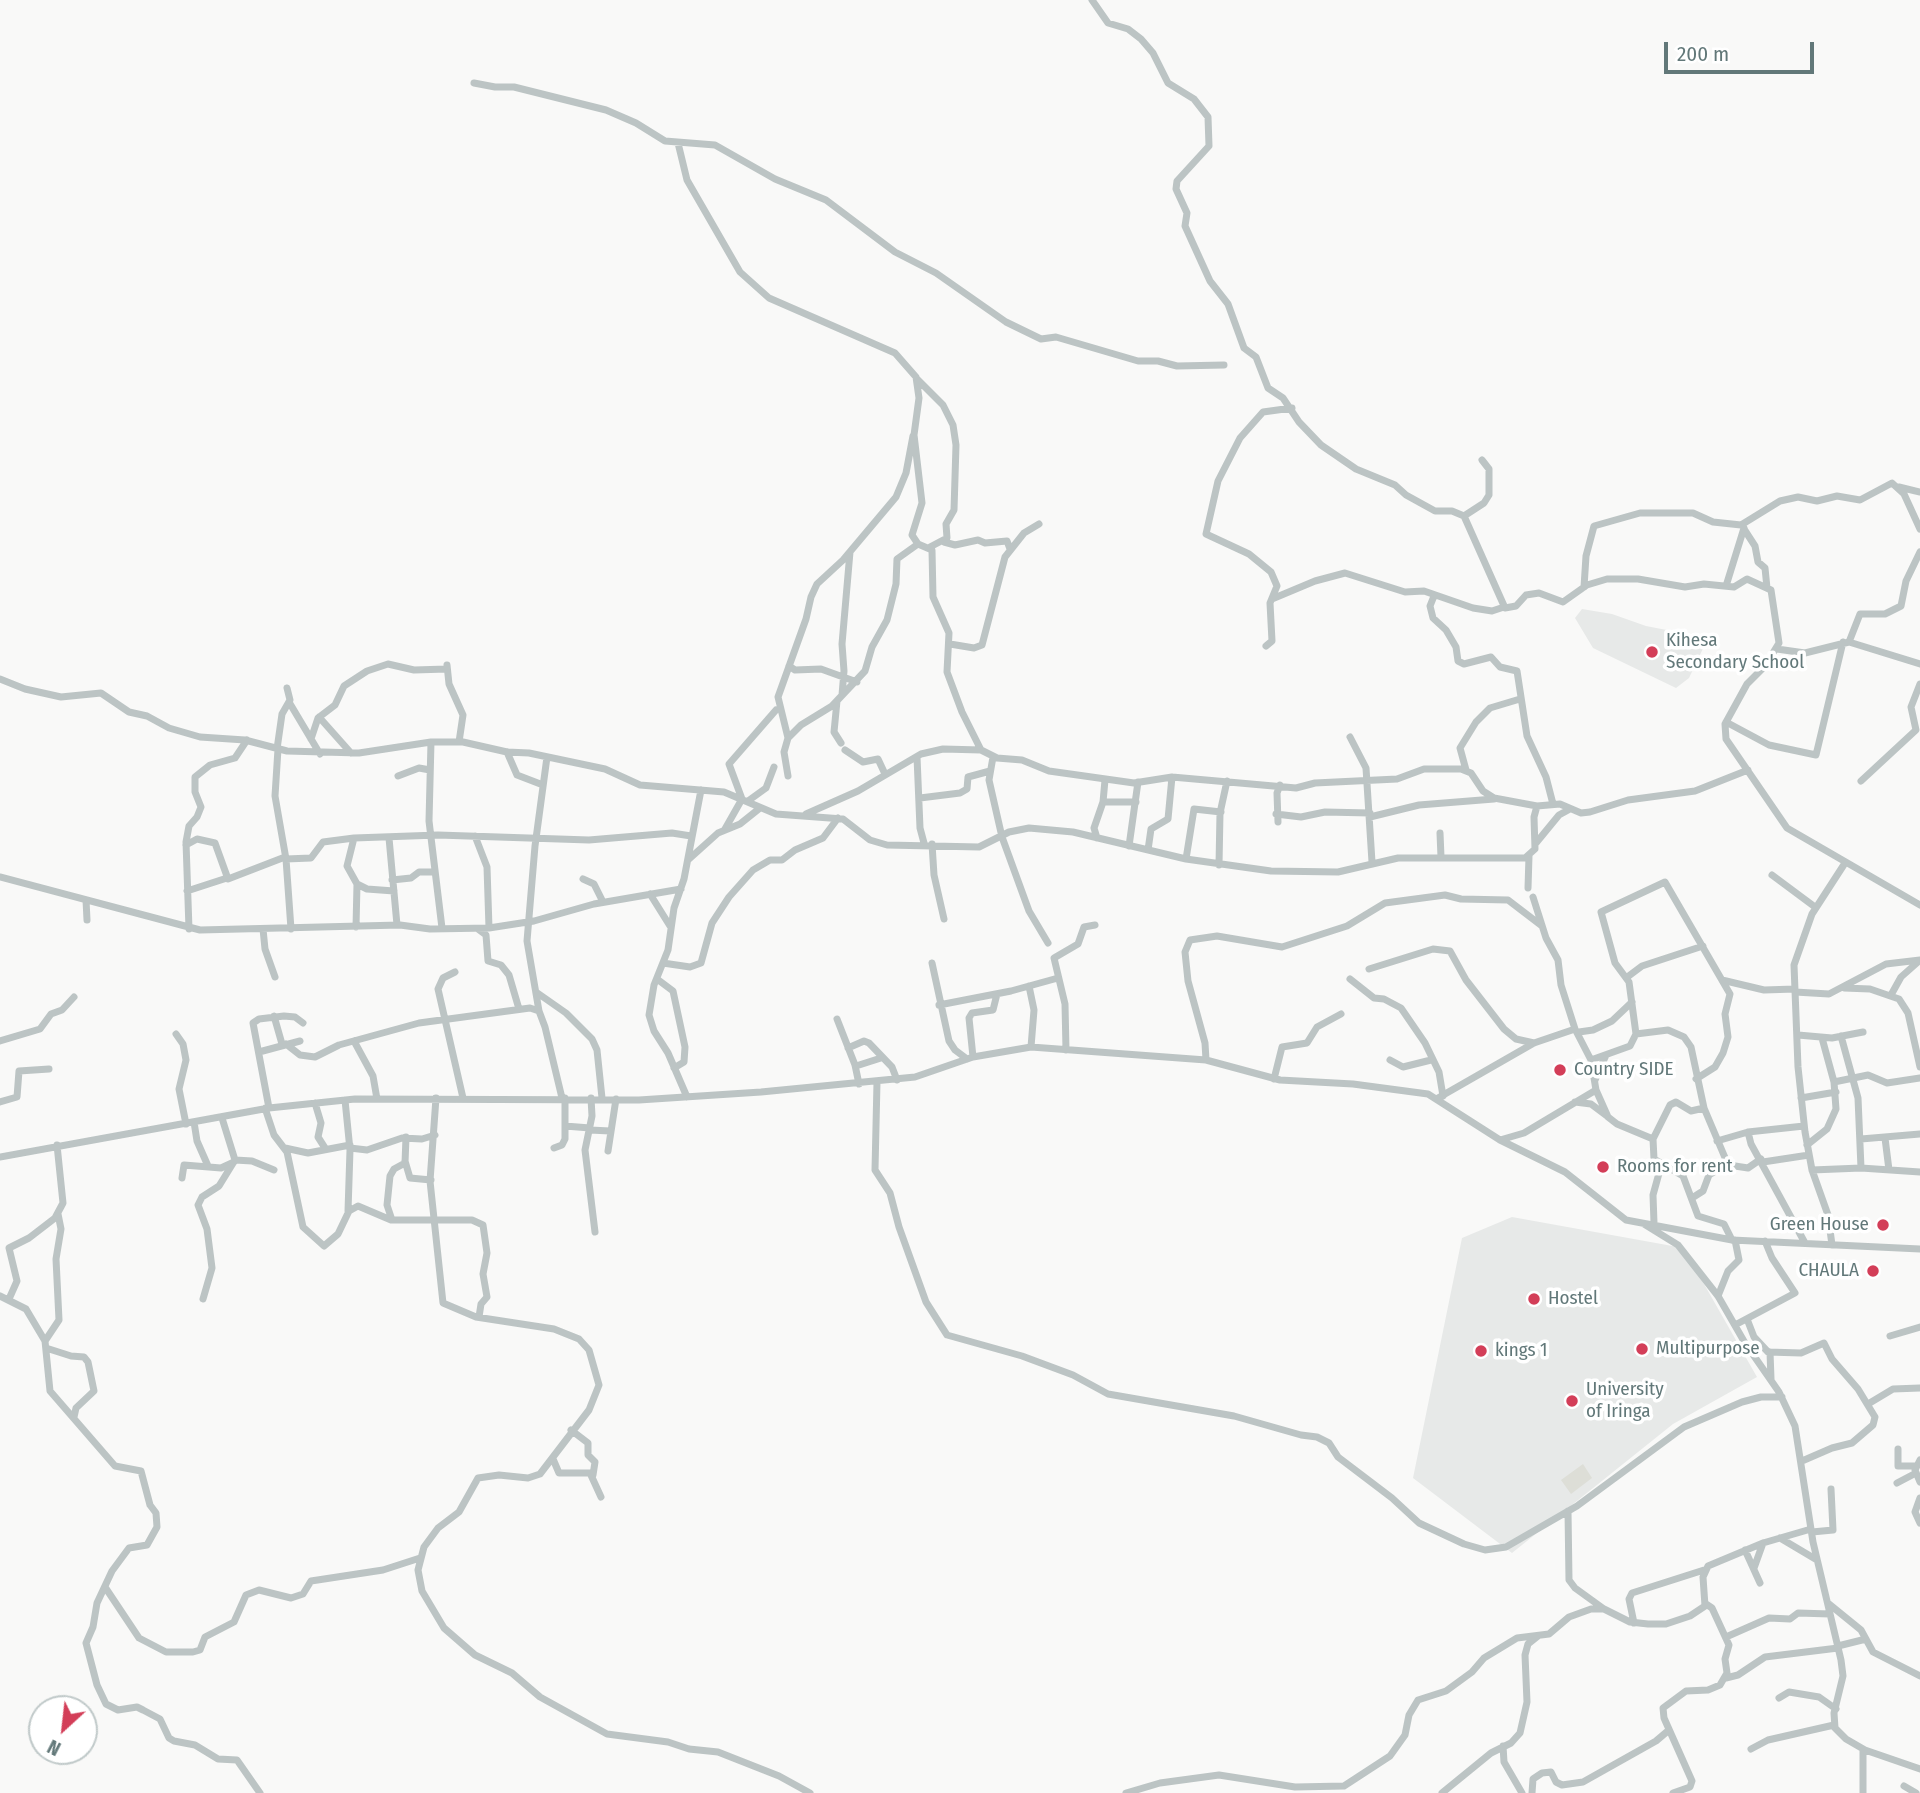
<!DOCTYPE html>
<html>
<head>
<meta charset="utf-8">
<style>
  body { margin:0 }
  #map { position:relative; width:1920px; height:1793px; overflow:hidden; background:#f9f9f8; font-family:"Fira Sans Condensed",sans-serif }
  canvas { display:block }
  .north { position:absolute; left:28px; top:1695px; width:70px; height:70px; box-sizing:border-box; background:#fff; border:2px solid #c0c9c9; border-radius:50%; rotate:207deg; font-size:19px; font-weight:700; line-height:28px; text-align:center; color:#627879 }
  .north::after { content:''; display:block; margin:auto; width:24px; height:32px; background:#d33e58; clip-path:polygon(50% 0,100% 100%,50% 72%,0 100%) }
  .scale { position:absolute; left:1664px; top:42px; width:150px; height:32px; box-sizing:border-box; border:4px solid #627879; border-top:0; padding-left:9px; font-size:21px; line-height:24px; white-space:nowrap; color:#627879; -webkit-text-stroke:5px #fff; paint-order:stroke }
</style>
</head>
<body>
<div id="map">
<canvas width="1920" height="1793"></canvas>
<div class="north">N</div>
<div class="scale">200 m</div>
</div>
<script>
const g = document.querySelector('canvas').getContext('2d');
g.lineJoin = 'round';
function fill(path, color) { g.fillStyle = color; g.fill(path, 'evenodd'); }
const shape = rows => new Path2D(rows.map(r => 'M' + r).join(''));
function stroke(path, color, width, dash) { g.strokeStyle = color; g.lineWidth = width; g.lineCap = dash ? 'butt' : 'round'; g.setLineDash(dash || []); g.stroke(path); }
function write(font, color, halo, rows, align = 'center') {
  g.font = font + ' "Fira Sans Condensed",sans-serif'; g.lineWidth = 7; g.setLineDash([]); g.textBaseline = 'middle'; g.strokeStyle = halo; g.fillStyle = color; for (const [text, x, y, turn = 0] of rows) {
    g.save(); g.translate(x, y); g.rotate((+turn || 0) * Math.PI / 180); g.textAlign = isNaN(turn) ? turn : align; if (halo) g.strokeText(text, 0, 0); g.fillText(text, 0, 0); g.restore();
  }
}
fill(shape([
  [1582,609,1612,614,1646,626,1708,638,1689,678,1676,688,1593,648,1575,618],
  [1512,1217,1678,1247,1704,1284,1757,1377,1673,1424,1512,1553,1413,1478,1462,1238]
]), '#e7e9e8');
fill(shape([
  [1583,1464,1592,1478,1571,1494,1561,1480]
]), '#ddded7');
stroke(shape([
  [1092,0,1108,23,1128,29,1141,39,1153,53,1168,83,1194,99,1208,117,1209,146,1177,181,1176,189,1187,213,1185,226,1210,281,1228,304,1244,348,1256,357,1268,388,1283,398,1299,422,1321,445,1356,469,1395,485,1406,495,1435,511,1452,511,1464,516,1505,608,1516,606,1526,595,1539,593,1563,602,1587,585,1607,579,1638,579,1685,587,1704,584,1734,587,1747,579,1771,590,1779,643,1765,666,1747,684,1725,724,1726,739,1787,828,1920,905],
  [474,83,495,87,514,87,606,110,636,123,665,141,715,145,775,179,826,200,895,252,936,273,1006,322,1041,339,1056,337,1138,361,1158,361,1177,366,1224,365],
  [678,143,687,180,740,272,769,298,895,353,916,377,919,398,914,435,922,503,912,535,918,544,932,550,933,597,949,633,947,672,962,712,981,750,997,758,1022,760,1049,771,1134,783,1172,777,1296,788,1315,783,1397,779,1424,769,1461,769,1471,773,1483,791,1494,798,1537,806],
  [917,379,943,405,953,425,956,445,954,510,946,524,947,538,930,547],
  [1899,487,1920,492],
  [1464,516,1484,503,1489,495,1489,469,1482,460],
  [1744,529,1755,546,1758,562,1765,568,1767,588],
  [944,542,955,545,978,540,985,543,1007,541,1010,549],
  [1726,586,1744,528],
  [1584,587,1586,556,1594,526,1640,513,1693,513,1713,522,1741,525,1780,501,1798,497,1817,501,1837,496,1860,500,1892,483,1904,494,1920,529],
  [1434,596,1430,606,1433,618,1446,630,1456,647,1458,661,1464,664,1491,657,1500,667,1517,671,1527,736,1546,777,1553,804],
  [1272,599,1315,581,1345,573,1405,592,1424,591,1473,608,1492,611,1504,607],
  [1849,642,1860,614,1885,614,1901,606,1906,581,1920,552],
  [950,644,974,648,982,645,1005,557,1024,533,1039,524],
  [1266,646,1272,641,1270,603,1277,586,1271,572,1249,554,1206,534,1218,481,1240,438,1263,412,1292,408],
  [1777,649,1805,653,1849,642,1920,664],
  [447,665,449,684,463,715,459,742],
  [789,666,795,670,821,669,857,682],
  [0,679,25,689,61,697,101,693,129,712,147,716,169,728,200,737,245,740,287,751,359,753,431,742,463,742,507,752,529,753,605,769,640,785,724,792,776,814,843,819,870,840,887,845,979,847,1009,832,1029,828,1073,832,1186,859,1271,871,1338,872,1398,858,1525,858,1535,849,1534,817,1537,806,1560,804,1581,813,1590,812,1628,800,1695,791,1748,770],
  [842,695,844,671,842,644,850,552],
  [837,701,834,732,841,743],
  [289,702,320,754],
  [319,717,351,753],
  [1726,722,1769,745,1816,755,1843,642],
  [1350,737,1366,768,1372,862],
  [788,738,801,725,832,706,865,671,872,647,887,620,896,584,897,559,918,544],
  [311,739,318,718,335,705,344,686,367,671,388,664,414,670,447,669],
  [431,742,429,821,442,928],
  [277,749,282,714,290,700,287,688],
  [278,749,275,796,286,859,291,929],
  [845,750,863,762,878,759,885,774],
  [507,752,517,775,543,785],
  [917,757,920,828,924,843],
  [993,757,989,780,1002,837,1029,911,1048,943],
  [1466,770,1460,748,1476,722,1490,708,1520,699],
  [398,776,419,768,430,770],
  [788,776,784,752,788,738,778,697,806,619,811,597,817,584,843,560,896,497,906,473,913,436],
  [1861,781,1916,730,1911,707,1920,684],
  [920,798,960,793,967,789,968,777,990,771],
  [748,801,766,788,774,767],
  [1103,802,1136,802],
  [806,814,858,791,921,754,943,749,981,750],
  [1276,814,1301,817,1325,812,1370,813],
  [1370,817,1419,805,1494,799],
  [1278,822,1277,793,1280,785],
  [725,829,742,799,729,764,776,710],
  [1440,833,1441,857],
  [475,836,487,867,489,928],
  [354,838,347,866,357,884,356,927],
  [389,838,397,925],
  [1097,838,1094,828,1103,802,1105,780],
  [1536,843,1559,815,1570,809],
  [932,844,934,875,944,919],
  [186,845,197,839,215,843,228,879,285,857],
  [1129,846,1138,782],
  [1148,850,1151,829,1168,819,1172,777],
  [286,859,311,858,323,842,354,838,438,835,589,840,672,833,691,836],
  [1186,859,1194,809,1221,812],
  [688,860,718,833,740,824,760,808],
  [1219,865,1220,813,1227,781],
  [1772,875,1815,907],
  [0,877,200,930,400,925,430,929,489,928,534,921,594,904,681,889],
  [583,879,594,884,603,902],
  [392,880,411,878,419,872,435,872],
  [357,884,367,889,394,891],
  [1528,888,1529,856],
  [187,891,227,878],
  [650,894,670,926],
  [1533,897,1546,938,1558,960,1561,985,1575,1029],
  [86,900,87,920],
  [189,929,186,842,189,826,197,817,201,807,195,792,195,777,210,765,235,758,247,740],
  [263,929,265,949,275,977],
  [478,929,486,935,488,961,501,965,509,975,519,1009],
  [663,963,690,967,701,963,712,923,729,897,753,870,770,860,782,860,795,850,823,838,838,818],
  [932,963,949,1041,955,1050,967,1059],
  [1369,969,1433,949,1450,951,1466,980,1504,1029,1516,1039,1534,1043],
  [455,972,443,978,438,989,463,1098],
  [1626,978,1642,966,1703,946],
  [657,979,673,991,685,1047,684,1062,674,1068],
  [1350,979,1374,998,1384,999,1401,1008,1425,1043,1439,1072,1443,1096],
  [1722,980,1764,990,1795,989],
  [1029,986,1034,1010,1031,1047],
  [1844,988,1870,989,1899,999,1908,1013,1920,1067],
  [536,992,566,1013,592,1039,597,1050,602,1098],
  [1795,992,1829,994,1886,964,1920,960],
  [1891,995,1901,977,1919,961],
  [939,1005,1011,991,1058,978],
  [539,1011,527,941,535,846,547,757],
  [274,1016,282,1044],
  [837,1019,855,1065,859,1084],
  [1579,1032,1593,1030,1612,1021,1632,1002],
  [176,1034,183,1044,186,1060,179,1089,186,1124],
  [1636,1034,1668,1030,1684,1037,1691,1047,1704,1108,1726,1160,1735,1166,1748,1168,1761,1159],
  [1798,1035,1832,1038,1863,1032],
  [1841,1036,1858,1098,1861,1168],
  [0,1041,40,1029,51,1014,62,1010,74,997],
  [354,1041,373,1076,377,1099],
  [286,1044,300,1055,315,1057,339,1045,419,1023,530,1008,539,1011,545,1027,562,1098],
  [848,1048,864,1041,869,1043,892,1067,897,1080],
  [1066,1050,1065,1004,1054,958,1078,944,1084,927,1095,925],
  [259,1052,300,1041],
  [973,1057,969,1018,972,1013,993,1010,997,994],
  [1206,1060,1205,1043,1188,981,1185,952,1190,940,1217,936,1282,947,1347,926,1385,903,1445,895,1461,899,1508,900,1542,926],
  [1390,1060,1403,1067,1431,1060],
  [1591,1060,1630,1046,1636,1034,1629,982,1615,963,1601,912,1665,882,1730,994,1725,1014,1728,1037,1723,1053,1715,1067,1696,1079],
  [856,1066,881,1058],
  [1274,1079,1282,1047,1307,1043,1317,1027,1341,1014],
  [1595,1080,1606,1055],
  [877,1082,875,1170,890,1193,899,1227,926,1302,947,1335,1022,1356,1073,1375,1108,1394,1234,1416,1301,1435,1317,1437,1329,1443,1338,1457,1392,1498,1419,1523,1464,1544,1485,1550,1506,1547,1577,1506,1684,1427,1742,1402,1761,1397,1782,1397],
  [1834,1082,1868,1075,1887,1083,1920,1078],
  [687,1097,668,1053,654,1031,649,1015,654,985,668,950,674,908,684,879,701,790],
  [436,1098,430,1181,443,1303,476,1317,554,1329,579,1339,589,1350,599,1385,589,1410,540,1474,528,1478,499,1475,478,1478,459,1512,438,1528,424,1547,418,1570,422,1591,444,1628,475,1655,512,1673,540,1697,607,1734,668,1742,689,1749,718,1752,779,1776,810,1793],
  [591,1098,592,1116,585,1150,595,1232],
  [1438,1098,1534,1043,1575,1029,1591,1060,1596,1090,1608,1117,1617,1124,1653,1139,1654,1159,1683,1176,1698,1216,1724,1224,1732,1240],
  [1801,1098,1836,1092],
  [345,1100,350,1150,348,1211],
  [0,1102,17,1097,19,1071,49,1069],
  [1575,1102,1591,1104,1607,1116],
  [315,1103,321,1123,318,1137,325,1148],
  [265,1108,274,1135,287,1152,303,1227,324,1246,338,1234,349,1211,358,1206,391,1220,472,1220,483,1225,487,1253,483,1274,487,1297,481,1304,479,1317],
  [269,1108,253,1023,259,1019,284,1016,295,1017,303,1023],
  [194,1122,197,1141,208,1166],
  [565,1126,590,1128],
  [590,1130,610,1131],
  [1748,1132,1751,1144,1805,1243],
  [1885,1138,1889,1170],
  [1653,1139,1670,1105,1676,1102,1691,1111,1704,1108],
  [1861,1139,1920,1134],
  [1500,1140,1524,1133,1596,1090],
  [1717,1141,1748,1132,1804,1126],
  [1807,1145,1827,1129,1836,1109,1834,1082,1822,1038],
  [285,1148,308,1153,350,1145],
  [350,1148,367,1150,402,1138,422,1139,435,1135],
  [554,1148,562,1145,565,1139,565,1098],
  [608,1151,616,1099],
  [0,1157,269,1108,355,1099,639,1100,761,1092,915,1077,973,1057,1031,1047,1206,1060,1280,1080,1353,1084,1428,1094,1500,1140,1565,1172,1626,1220,1732,1240,1920,1249],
  [235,1160,252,1161,274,1170],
  [405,1161,410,1178,431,1180],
  [1763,1162,1809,1155],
  [1812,1170,1861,1168,1920,1172],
  [182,1178,184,1165,221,1168,234,1162],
  [1692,1198,1703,1191,1709,1175,1728,1163],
  [392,1220,387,1205,390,1176,394,1169,405,1163,406,1137],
  [1654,1223,1653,1195,1661,1166],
  [1644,1224,1678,1245,1718,1296,1745,1343,1779,1392,1795,1426,1813,1542,1841,1660,1843,1676,1834,1713,1835,1728,1846,1739,1865,1750,1920,1769],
  [1832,1245,1828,1215,1812,1170,1805,1132,1798,1067,1794,965,1812,914,1845,863],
  [0,1296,26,1309,45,1341,50,1391,115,1466,141,1471,150,1505,156,1513,157,1527,147,1545,129,1548,112,1571,97,1603,93,1627,86,1643,97,1685,106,1704,118,1710,137,1707,143,1710,160,1719,169,1738,174,1741,195,1745,218,1759,237,1760,260,1793],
  [1718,1296,1728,1271,1739,1260,1735,1240],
  [9,1299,17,1281,9,1248,29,1238,55,1218,63,1203,57,1145],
  [203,1299,212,1268,207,1229,198,1205,202,1197,219,1186,235,1160,222,1118],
  [1747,1319,1754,1337,1768,1352,1801,1353,1824,1343,1832,1359,1858,1389,1875,1417,1873,1425,1852,1443,1832,1448,1802,1461],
  [1735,1325,1795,1293,1772,1258,1765,1241],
  [1890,1336,1920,1327],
  [45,1341,59,1320,56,1259,61,1229,58,1214],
  [46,1348,71,1356,84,1357,88,1362,94,1391,76,1408,74,1417],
  [1770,1352,1771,1379],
  [1868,1404,1893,1389,1920,1388],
  [571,1430,588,1443,588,1455,595,1462,593,1475],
  [1898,1449,1898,1466,1915,1466],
  [553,1459,559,1473,590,1473,601,1497],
  [1920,1460,1915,1470,1920,1482],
  [1897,1483,1916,1473],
  [1920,1498,1915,1512,1920,1523],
  [1568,1511,1569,1580,1575,1588,1604,1609],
  [1812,1532,1833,1530,1831,1489],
  [1780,1538,1817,1560],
  [1745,1550,1760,1583],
  [1754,1568,1763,1543],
  [105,1587,139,1638,166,1652,193,1652,200,1650,205,1637,234,1622,246,1595,259,1590,291,1598,303,1594,311,1581,383,1570,420,1558],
  [1829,1604,1861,1630,1873,1652,1920,1676],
  [1634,1623,1629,1599,1632,1593,1704,1570],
  [1726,1637,1769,1618,1790,1619,1798,1613,1830,1614],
  [1838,1646,1866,1639],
  [1726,1678,1738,1675,1765,1657,1838,1648],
  [1779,1698,1789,1692,1819,1697,1836,1709],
  [1503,1746,1504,1762,1522,1793],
  [1751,1749,1768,1740,1834,1725],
  [1904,1786,1916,1793],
  [1126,1793,1160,1783,1219,1775,1295,1787,1344,1786,1390,1756,1405,1735,1409,1715,1418,1700,1446,1691,1472,1672,1484,1658,1517,1638,1549,1634,1569,1617,1591,1609,1604,1609,1630,1622,1648,1624,1666,1624,1690,1616,1705,1606,1703,1577,1708,1566,1763,1543,1811,1529],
  [1442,1793,1491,1753,1511,1743,1520,1733,1527,1702,1525,1655,1528,1644,1538,1636],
  [1532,1793,1533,1779,1542,1773,1551,1772,1556,1782,1562,1785,1583,1782,1656,1741,1669,1730],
  [1673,1793,1690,1787,1692,1781,1664,1718,1663,1708,1686,1691,1708,1690,1720,1685,1727,1673,1725,1659,1729,1645,1712,1608,1706,1604],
  [1863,1793,1863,1749]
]), '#bcc4c4', 7);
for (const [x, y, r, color] of [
  [1652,652,7,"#d33e58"],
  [1560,1070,7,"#d33e58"],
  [1603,1167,7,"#d33e58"],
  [1883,1225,7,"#d33e58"],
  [1873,1271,7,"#d33e58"],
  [1534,1299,7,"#d33e58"],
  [1642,1349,7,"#d33e58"],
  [1481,1351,7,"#d33e58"],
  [1572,1401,7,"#d33e58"]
]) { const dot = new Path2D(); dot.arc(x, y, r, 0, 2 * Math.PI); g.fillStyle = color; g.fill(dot); stroke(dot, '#fff', 2.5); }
write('19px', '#627879', '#fff', [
  ["Kihesa",1666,641],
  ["Secondary School",1666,663],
  ["Country SIDE",1574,1070],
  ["Rooms for rent",1617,1167],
  ["Green House",1869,1225,"right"],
  ["CHAULA",1859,1271,"right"],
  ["Hostel",1548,1299],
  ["Multipurpose",1656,1349],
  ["kings 1",1495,1351],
  ["University",1586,1390],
  ["of Iringa",1586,1412]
], 'left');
</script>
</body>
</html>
